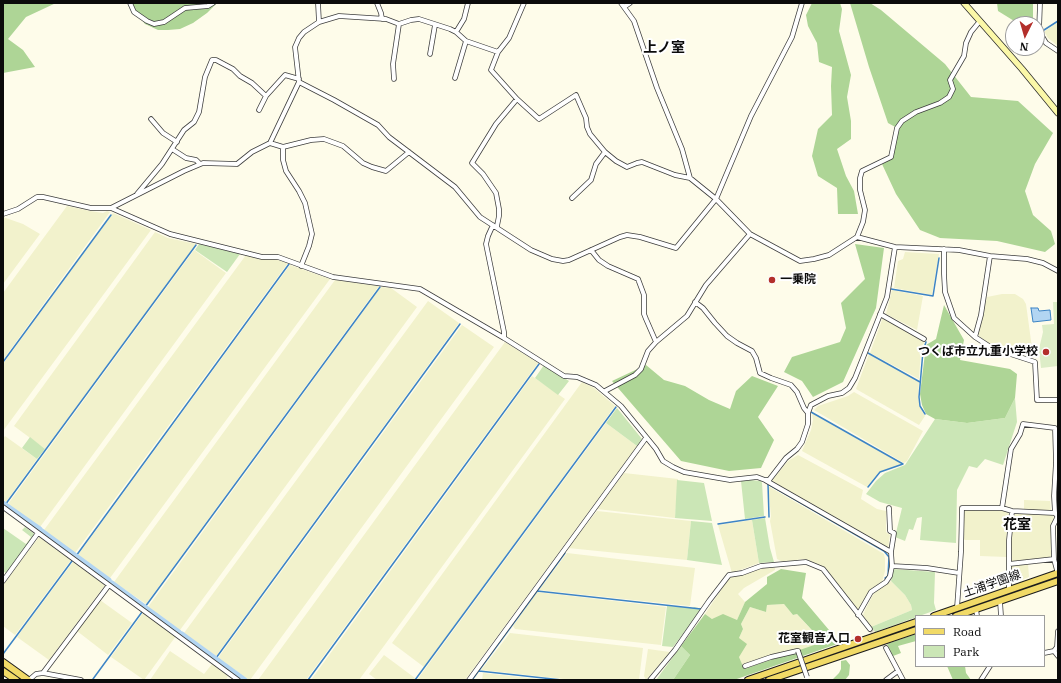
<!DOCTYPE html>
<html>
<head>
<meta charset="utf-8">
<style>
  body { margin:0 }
  #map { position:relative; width:1061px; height:683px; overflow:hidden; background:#fefcea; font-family:"IBM Plex Serif",serif }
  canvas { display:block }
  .frame { position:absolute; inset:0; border:4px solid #0b0b0b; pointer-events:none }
  .legend { position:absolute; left:915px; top:615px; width:130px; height:52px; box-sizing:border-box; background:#fff; border:1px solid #9d9d9d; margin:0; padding:5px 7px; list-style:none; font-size:12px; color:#0b0b0b }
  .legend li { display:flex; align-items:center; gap:8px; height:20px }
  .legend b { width:20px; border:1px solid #9d9d9d }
  .north { position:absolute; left:1005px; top:16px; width:40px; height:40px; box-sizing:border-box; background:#fff; border:1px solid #9d9d9d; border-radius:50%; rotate:185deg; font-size:11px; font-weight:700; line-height:16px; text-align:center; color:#0b0b0b }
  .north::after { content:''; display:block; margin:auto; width:14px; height:18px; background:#b32f2b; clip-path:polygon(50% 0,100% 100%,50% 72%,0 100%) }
</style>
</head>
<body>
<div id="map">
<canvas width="1061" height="683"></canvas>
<div class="frame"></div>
<ul class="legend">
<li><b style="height:5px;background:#f1da67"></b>Road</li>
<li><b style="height:11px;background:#cbe6b6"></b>Park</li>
</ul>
<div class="north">N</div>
</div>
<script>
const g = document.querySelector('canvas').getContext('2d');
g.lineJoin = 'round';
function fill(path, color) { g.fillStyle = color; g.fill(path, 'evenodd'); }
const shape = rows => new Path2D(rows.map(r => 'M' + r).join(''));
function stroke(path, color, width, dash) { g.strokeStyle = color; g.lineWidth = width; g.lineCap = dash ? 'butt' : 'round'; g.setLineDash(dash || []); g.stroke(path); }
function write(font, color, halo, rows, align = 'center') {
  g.font = font + ' "IBM Plex Serif","Noto Sans JP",serif'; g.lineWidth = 4; g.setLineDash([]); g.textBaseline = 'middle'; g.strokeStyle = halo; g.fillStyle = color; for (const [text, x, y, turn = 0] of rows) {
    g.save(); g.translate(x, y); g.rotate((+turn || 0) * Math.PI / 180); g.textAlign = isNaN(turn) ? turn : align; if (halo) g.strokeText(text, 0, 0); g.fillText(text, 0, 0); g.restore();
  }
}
fill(shape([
  [1058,22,1058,46,1048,38,1045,33,1045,31],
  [67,206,90,211,103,213,107,211,110,212,3,360,3,293],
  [113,213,151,230,3,431,3,364],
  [3,217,23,224,40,234,3,284],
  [155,232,168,238,196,244,45,449,14,426],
  [194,250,226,273,40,527,8,504],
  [905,252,939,254,932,295,894,288,898,261,903,259],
  [246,255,260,259,278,260,288,263,75,553,44,530],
  [290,265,330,279,110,578,78,555],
  [335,280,379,286,146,604,114,582],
  [381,287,391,288,417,307,180,630,148,607],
  [892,290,923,296,917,330,886,314],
  [1002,294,1015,294,1023,299,1026,304,1032,348,1006,350,993,346,980,337,978,334,987,297],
  [428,301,459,323,216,656,184,633],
  [883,317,925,341,921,349,919,379,870,353],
  [462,325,494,347,250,680,249,680,218,658],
  [505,342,538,363,306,680,258,680],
  [869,354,919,382,918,397,920,407,925,416,919,425,856,389],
  [532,376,565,399,359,680,311,680],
  [582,382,594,388,615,406,424,667,392,643],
  [854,392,923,431,907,461,904,463,814,410,818,406,848,396],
  [812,413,902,464,879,472,867,487,802,451,811,430,813,420],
  [606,423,637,446,465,680,417,680],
  [5,436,37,459,6,502,3,499,3,439],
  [798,455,863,490,861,499,877,509,886,511,886,532,890,535,888,548,771,482,788,461],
  [624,473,678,479,675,518,597,509],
  [768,486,884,554,885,559,885,571,882,582,869,594,859,609,856,608,825,568,808,560,803,559,783,562,777,559,770,521,771,516],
  [1024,500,1050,501,1051,511,1024,510],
  [964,510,1009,511,1006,541,1007,557,980,556,980,540,964,540],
  [597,511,691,521,687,560,568,548],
  [1014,513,1052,515,1054,518,1052,526,1051,558,1012,562,1011,542],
  [752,520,759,563,732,573,718,525],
  [39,537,71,560,15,635,3,626,3,585],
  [567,553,695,568,690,606,539,590],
  [73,562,105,585,49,660,17,637],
  [1028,564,1029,577,1011,584,1011,566],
  [763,568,775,568,775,570,744,588,738,594,745,602,737,620,712,619,705,614,729,578],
  [891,581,905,595,911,605,912,610,871,627,863,615,866,608,874,593],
  [537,592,666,607,661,645,515,629,513,626],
  [100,600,132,623,108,655,77,631],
  [784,604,793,615,797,614,823,643,743,669,739,657,739,638,743,629,741,624,750,607,766,612,767,605],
  [143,613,176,636,144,680,111,657],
  [510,633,643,648,639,680,573,680,481,670],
  [648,649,670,652,646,680,644,676],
  [170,651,204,674,212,664,228,676,226,680,150,680],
  [384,655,415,678,414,680,377,680,369,674],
  [483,673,548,680,482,680]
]), '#f2f2cc');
fill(shape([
  [199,244,240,254,227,272,195,250],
  [544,365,569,381,558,395,535,378],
  [1015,398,1017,422,1003,465,985,459,977,468,969,466,957,490,956,543,920,540,922,517,917,518,913,530,909,529,905,541,895,537,902,508,880,502,866,494,876,481,885,473,905,465,935,419,967,423,1005,418],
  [617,408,642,439,637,446,606,423],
  [30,437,45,449,37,459,22,448],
  [677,480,704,483,712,521,675,518],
  [750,480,761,481,762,483,764,516,745,519,741,481],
  [765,518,770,548,774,562,759,563,752,520],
  [691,521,712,523,722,565,687,560],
  [25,527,36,535,7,574,3,571,3,528,26,544,31,537,22,530],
  [893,569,935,572,934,603,936,610,875,632,871,627,912,610,911,605,905,595,891,581],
  [667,606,693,608,694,607,702,609,673,647,662,646],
  [681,646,690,655,673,680,656,680]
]), '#cbe6b6');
fill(shape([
  [3,3,56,3,26,17,8,39,23,50,35,67,3,73],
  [131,3,217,3,207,13,193,23,180,29,168,30,158,30,145,24,137,14],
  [812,3,840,3,842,9,839,31,851,75,847,97,851,121,851,139,837,149,846,176,854,191,858,214,838,214,837,188,818,176,812,156,818,129,832,115,831,86,832,67,819,62,817,43,808,26,806,15],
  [850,3,870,3,881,10,945,64,971,97,1018,101,1053,133,1035,164,1025,191,1033,215,1051,231,1055,244,1045,252,997,241,940,238,920,230,896,194,882,164,891,157,897,128,888,123,869,67],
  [997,3,1033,3,1033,21,1019,24,998,11],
  [855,244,884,248,876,308,843,382,813,397,802,381,784,372,792,357,840,342,846,328,841,303,865,279],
  [944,305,964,340,960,360,1010,369,1017,374,1015,398,1005,418,967,423,935,419,926,414,922,405,920,394,926,345,936,339],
  [646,365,664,380,685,386,709,400,730,409,736,391,752,376,778,386,758,417,774,440,761,468,729,471,681,461,612,381],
  [781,569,806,573,802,598,840,643,734,680,673,680,690,655,681,646,705,614,712,619,723,614,737,620,745,602,767,584,767,577],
  [784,604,793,615,797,614,823,642,744,669,739,657,747,644,739,638,743,629,741,624,750,607,766,612,767,605],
  [916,634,916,641,898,646,901,653,893,656,887,644],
  [846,660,850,665,849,675,845,680,834,680,833,679,839,673,841,669,841,661],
  [947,666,965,666,966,673,971,680,953,680]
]), '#aed596');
fill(shape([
  [1053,302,1058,302,1058,366,1041,368,1039,349,1043,332,1042,325,1054,324]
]), '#ddedc7');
const water = shape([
  [1031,308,1038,308,1039,311,1050,310,1051,320,1033,322,1031,308]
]);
fill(water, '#b2d5f2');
stroke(water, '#3d84c5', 1);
stroke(shape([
  [1044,30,1058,21],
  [891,289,933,296,939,258],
  [868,353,920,382],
  [3,362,111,215],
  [811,412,903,464,880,472,868,487],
  [925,414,920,406,919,397,923,351,926,342],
  [5,505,196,245],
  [769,517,768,484,884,551,889,557,888,576,885,578],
  [718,524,765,517],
  [76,556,289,264],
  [537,591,701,609],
  [145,607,380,287],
  [3,654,72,561],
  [216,658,460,324],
  [479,671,562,680],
  [93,679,142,612],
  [308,680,539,364],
  [415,680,616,407],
  [472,680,565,553]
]), '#3d84c5', 1.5);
stroke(shape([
  [3,503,40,529],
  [42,531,109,580],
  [112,583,179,632],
  [182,634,245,680]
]), '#b2d5f2', 5);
stroke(shape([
  [870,629,886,648]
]), '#dad8c9', 4, [4, 2]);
const street = shape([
  [130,3,134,12,147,21,154,24,164,22,185,8,208,6,213,3],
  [318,3,319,22],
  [377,3,381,13,382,19],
  [524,3,509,38,498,52,491,70,517,99,539,119,576,95,586,118,587,127,590,134,605,152,616,161,627,167,637,163,642,162,675,175,690,178],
  [621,3,634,21,657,88,682,149,690,178,716,199,750,234,800,261,814,259,829,255,857,237,895,247,959,250,990,256,1027,259,1043,263,1058,271],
  [1040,3,1039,31,1046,43,1058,51],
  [624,7,630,3],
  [456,32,464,19,468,3],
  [430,54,435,25],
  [455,78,466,41],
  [394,79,393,64,399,24],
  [299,82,334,100,378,125,389,137,455,187,480,217,531,250,552,259,563,261,569,260,620,237,627,235,640,237,676,248,716,199,751,116,792,37,802,3],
  [259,110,266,96],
  [151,119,163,133,177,142],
  [270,143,283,147,283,160,286,171,299,191,305,203,312,234,309,246,301,266],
  [283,147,311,140,324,139,343,146,363,163,372,167,386,171,409,152],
  [172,149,186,158,196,160,200,164],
  [137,194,162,164,184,130,194,122,199,112,205,77,212,60,216,60,233,69,240,76,252,83,266,96,285,75,299,79],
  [572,198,591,180,596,164,605,152],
  [111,208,184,171,203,163,237,164,252,152,270,143,299,82,295,47,299,38,304,32,319,22,339,16,386,19,399,24,411,20,419,19,450,29,456,32,466,41,498,52],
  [3,214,18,209,37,197,43,197,91,208,111,208,170,234,262,257,278,257,333,277,420,289,504,338,564,376,577,377,596,385,621,406,656,449,663,461,673,467,684,472,730,480,757,477,765,480,891,552],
  [493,225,488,236,486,244,504,332,504,338],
  [497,226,499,216,499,209,496,193,483,174,472,163,496,124,517,99],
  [857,237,863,222,865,210,860,190,860,178,862,171,891,157,897,128,902,121,916,112,940,103,949,97,953,89,950,80,964,56,966,43,971,32,980,21],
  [944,249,944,274,945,292,954,318,975,337,992,348,1035,362,1037,400,1058,400],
  [591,250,599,260,608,266,638,279,644,295,644,314,646,319,656,342],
  [695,302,703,308,715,323,727,336,737,343,752,351,756,358,760,373,771,378,791,385,797,392,804,408,808,413],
  [880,314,924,339],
  [975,337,981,315,990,256],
  [605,391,635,375,641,369,648,351,656,342,687,316,706,285,750,234],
  [765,480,769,480,786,458,797,449,802,442,808,424,808,413,811,405,828,396,842,393,849,388,855,378,887,297,895,247],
  [3,507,238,680],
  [1002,508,1011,449,1020,434,1023,424,1055,428,1056,462,1054,496,1055,513,1057,516],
  [1009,564,1054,559],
  [892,566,927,568,959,573],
  [1058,574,1054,559,1053,526,1058,516],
  [3,581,38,533],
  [1009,590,1009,540,1012,511],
  [1000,601,1001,616],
  [957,608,961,552,962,508,1002,508,1012,511,1055,513],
  [976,609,977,616],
  [858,615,871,592,886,582,890,576,892,566,891,552,894,533,890,531,889,508],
  [1058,631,1057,647,1058,647],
  [886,648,903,680],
  [1054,651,1058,656],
  [1044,653,1054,651,1057,647],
  [745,666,771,657,797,651,798,651],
  [43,673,109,585],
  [29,680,36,674,43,673,81,680],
  [469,680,646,438],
  [650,680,675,650,709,601,729,575,742,573,761,566,806,562,823,569,870,629],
  [886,680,898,671],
  [981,680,990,666]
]);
const secondary = shape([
  [964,3,1022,69,1058,113]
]);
const primary = shape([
  [934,616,1058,573],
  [956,616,1058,581],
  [3,662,28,680],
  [3,671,16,680],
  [748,680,916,622],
  [769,680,916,630]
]);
stroke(street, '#3e3e3e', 5.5);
stroke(secondary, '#2d2d2d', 7);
stroke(primary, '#1c1c1c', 8);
stroke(street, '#fff', 4);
stroke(secondary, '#fbf8a8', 5.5);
stroke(primary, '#f1da67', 6);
const streetBridge = shape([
  [798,651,807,677]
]);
stroke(streetBridge, '#3e3e3e', 5.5, []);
stroke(streetBridge, '#fff', 4);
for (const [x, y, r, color] of [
  [772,280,4,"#b32f2b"],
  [1046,352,4,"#b32f2b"],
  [858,639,4,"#b32f2b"]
]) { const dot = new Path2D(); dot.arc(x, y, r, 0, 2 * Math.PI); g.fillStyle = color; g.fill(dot); stroke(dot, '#fff', 1.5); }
write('bold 12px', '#0b0b0b', '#fff', [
  ["一乗院",780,280,"left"],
  ["つくば市立九重小学校",1038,352],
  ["花室観音入口",850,639]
], 'right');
write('12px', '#0b0b0b', '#fff', [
  ["土浦学園線",992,584,-19]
]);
write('bold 14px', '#0b0b0b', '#fff', [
  ["上ノ室",664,48],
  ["花室",1017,525]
]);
</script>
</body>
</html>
